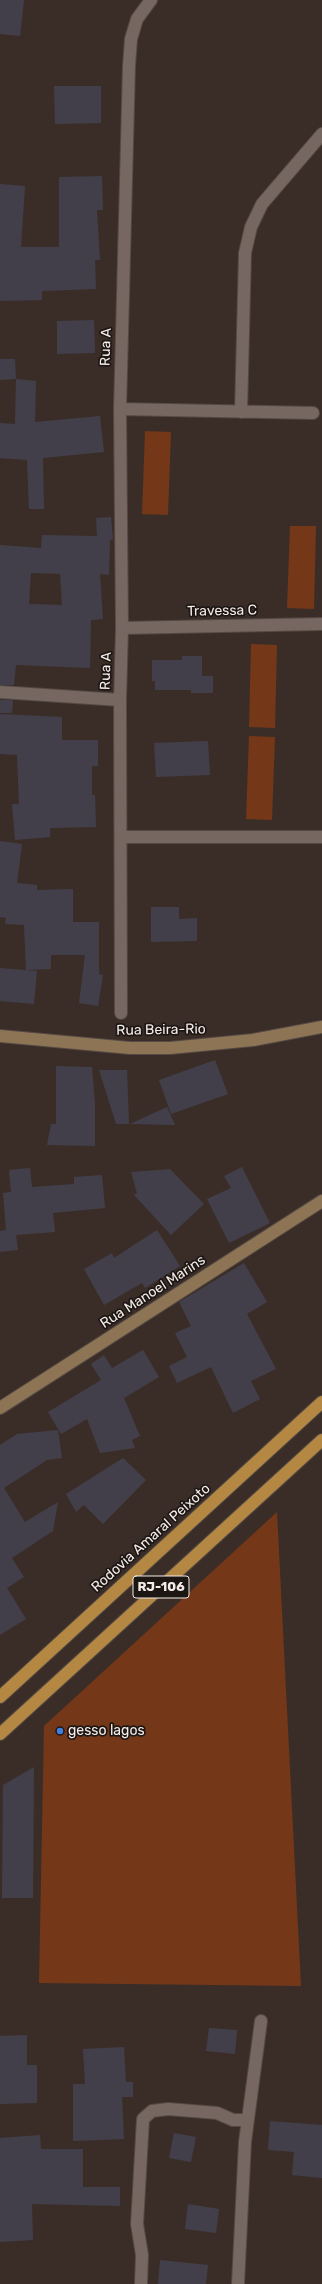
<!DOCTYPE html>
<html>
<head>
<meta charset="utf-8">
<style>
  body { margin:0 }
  canvas { display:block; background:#3a2d27 }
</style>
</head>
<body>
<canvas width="322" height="2284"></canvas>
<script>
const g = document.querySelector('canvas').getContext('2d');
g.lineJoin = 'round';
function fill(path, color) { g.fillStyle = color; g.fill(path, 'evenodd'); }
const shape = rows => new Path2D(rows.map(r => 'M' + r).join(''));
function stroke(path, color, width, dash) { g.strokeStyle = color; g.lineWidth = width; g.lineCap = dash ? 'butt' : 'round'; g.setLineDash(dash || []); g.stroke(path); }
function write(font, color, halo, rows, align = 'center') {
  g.font = font + ' Rubik,sans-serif'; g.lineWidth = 3.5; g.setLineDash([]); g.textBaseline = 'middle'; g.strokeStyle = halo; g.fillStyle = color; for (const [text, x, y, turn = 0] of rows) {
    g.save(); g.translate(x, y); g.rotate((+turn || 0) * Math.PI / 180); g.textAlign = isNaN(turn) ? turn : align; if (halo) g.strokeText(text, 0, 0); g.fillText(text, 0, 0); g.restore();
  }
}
fill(shape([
  [145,431,171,432,168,515,142,514],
  [290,526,316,526,314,609,287,608],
  [251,644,277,645,275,728,249,727],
  [249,736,275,737,272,820,246,819],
  [277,1512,301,1986,39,1983,44,1726]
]), '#743718');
fill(shape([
  [0,0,24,0,20,36,0,34],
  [54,86,101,86,101,123,55,124],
  [102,176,103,210,97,210,100,260,95,260,96,289,42,291,42,300,0,301,0,184,25,186,21,247,59,247,59,177],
  [94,320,95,353,57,354,57,321],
  [0,359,15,359,16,379,0,380],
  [16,379,36,381,35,422,100,416,104,452,43,458,44,509,29,509,27,460,0,458,0,423,15,424],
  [111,517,113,539,110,540,109,575,100,574,103,619,91,620,90,668,16,665,14,685,0,685,0,545,41,548,42,535,97,536,96,518],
  [31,573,60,574,62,605,29,604],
  [182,656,202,656,202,676,213,676,213,693,191,693,191,690,155,690,155,681,152,681,152,660,182,660],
  [0,700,13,700,12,713,0,713],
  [0,714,62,717,62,740,98,740,98,766,92,766,92,795,95,795,96,827,50,828,50,837,15,840,12,804,19,804,17,755,0,754],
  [208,741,210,775,156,777,154,743],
  [0,841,22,844,17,883,37,885,37,890,73,889,73,922,99,922,99,974,103,975,98,1006,79,1003,85,955,51,955,51,969,26,970,24,925,5,924,6,918,0,917],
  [151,907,179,907,179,919,197,918,197,941,151,942],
  [0,968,37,971,34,1004,0,1001],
  [215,1060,228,1094,171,1114,159,1080],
  [56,1066,92,1067,95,1104,95,1146,47,1145,51,1124,56,1124],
  [99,1070,127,1070,129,1124,116,1124],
  [167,1107,175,1125,130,1124],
  [242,1167,270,1223,229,1243,207,1199,231,1188,224,1176],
  [30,1168,32,1187,74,1184,74,1177,102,1175,105,1208,53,1213,55,1232,16,1235,18,1250,0,1252,0,1231,6,1230,3,1193,11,1192,9,1170],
  [170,1169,204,1204,171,1235,134,1195,137,1193,131,1172],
  [157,1230,180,1266,145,1288,142,1283,104,1305,84,1269,112,1253,114,1258],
  [244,1263,267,1302,247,1314,276,1369,251,1381,260,1399,233,1413,211,1367,177,1383,169,1366,187,1357,175,1333,191,1326,179,1302],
  [143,1350,159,1377,124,1398,140,1436,132,1440,135,1448,100,1453,87,1419,61,1434,48,1412,101,1380,91,1364,104,1355,112,1368],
  [58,1430,62,1458,47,1460,4,1488,25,1522,58,1502,53,1531,12,1558,24,1577,7,1588,26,1619,0,1635,0,1445,17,1434],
  [123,1458,146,1480,103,1524,84,1505,76,1512,66,1494],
  [34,1767,33,1898,2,1898,3,1785],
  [209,2028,237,2030,235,2054,206,2051],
  [27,2035,27,2065,37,2065,37,2103,0,2104,0,2036],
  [124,2047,126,2082,133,2082,133,2097,122,2097,124,2139,73,2141,73,2084,85,2084,83,2049],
  [270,2121,322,2125,322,2178,292,2175,294,2152,268,2150],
  [174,2133,196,2137,191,2162,169,2158],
  [40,2135,41,2149,83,2149,83,2187,120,2187,120,2206,32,2204,33,2240,0,2242,0,2138],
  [188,2204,219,2209,216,2233,185,2229],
  [160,2260,208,2265,206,2284,158,2284]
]), '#423f4b');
const minor = shape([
  [120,409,313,413],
  [241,412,245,253,251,227,262,204,322,134],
  [122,628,322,624],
  [0,692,120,700],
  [121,837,321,837],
  [121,1013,120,700,122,628,120,409,129,66,131,39,137,19,151,0],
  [141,2284,142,2255,137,2224,143,2119,152,2111,168,2109,217,2113,233,2120,248,2120],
  [238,2284,245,2142,261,2021]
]);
const secondary = shape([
  [0,1036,130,1048,170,1048,253,1040,322,1027],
  [0,1408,322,1201]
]);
const trunk = shape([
  [0,1697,322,1402],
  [0,1734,322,1440]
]);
stroke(minor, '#544944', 14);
stroke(secondary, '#544944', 14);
stroke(trunk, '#544944', 14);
stroke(minor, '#766760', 12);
stroke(secondary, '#8d7455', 12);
stroke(trunk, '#b48842', 12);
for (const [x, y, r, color] of [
  [60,1731,4,"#3f7fe0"]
]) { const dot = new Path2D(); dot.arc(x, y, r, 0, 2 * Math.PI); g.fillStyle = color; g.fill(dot); stroke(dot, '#1d1714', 1.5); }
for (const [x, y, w] of [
  [161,1587,56]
]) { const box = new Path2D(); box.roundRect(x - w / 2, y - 11, w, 22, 3); g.fillStyle = '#1d1714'; g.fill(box); stroke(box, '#f5ece9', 1); }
write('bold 13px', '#f5ece9', null, [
  ["RJ-106",161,1587]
]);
write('14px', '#f5ece9', '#1d1714', [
  ["Rua A",106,347,-88],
  ["Travessa C",222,611,-1],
  ["Rua A",106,671,-88],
  ["Rua Beira-Rio",161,1030,-1],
  ["Rua Manoel Marins",153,1292,-33],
  ["Rodovia Amaral Peixoto",151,1538,-42]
]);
write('14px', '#f5ece9', '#1d1714', [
  ["gesso lagos",68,1731]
], 'left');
</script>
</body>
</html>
